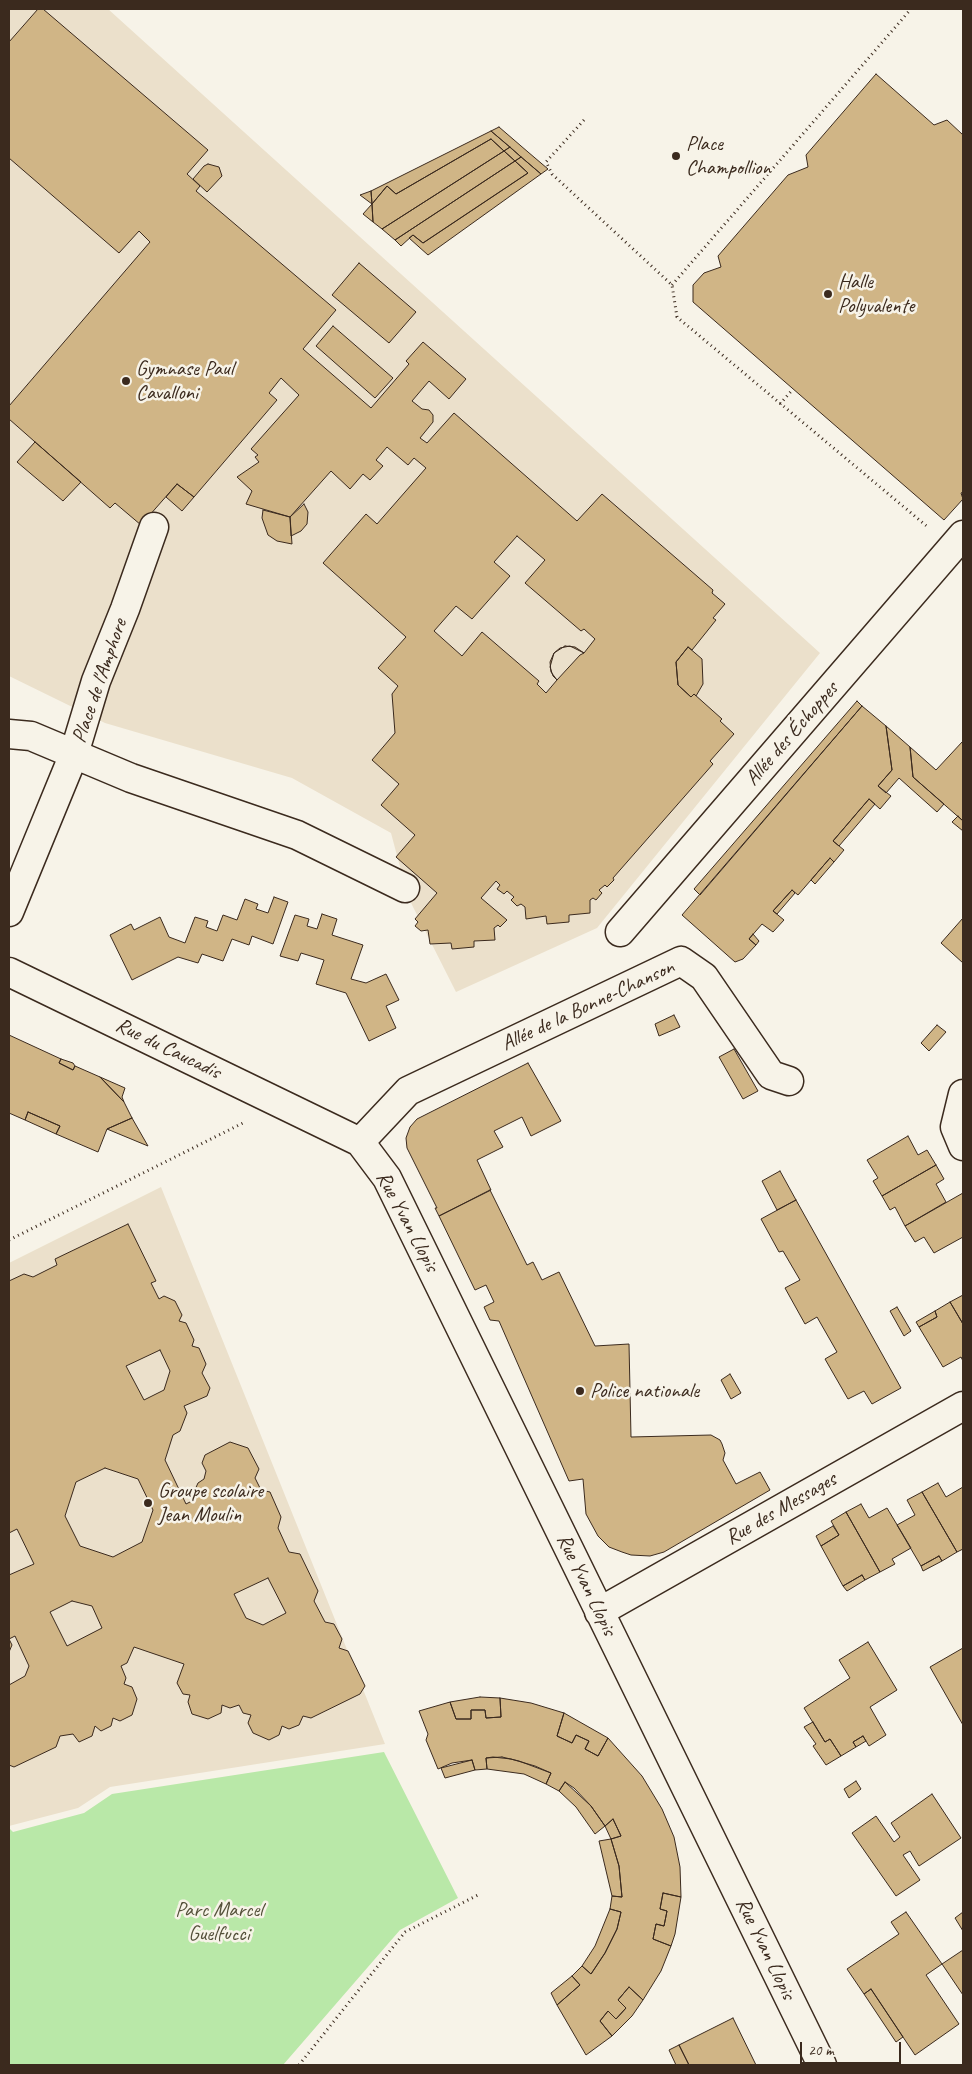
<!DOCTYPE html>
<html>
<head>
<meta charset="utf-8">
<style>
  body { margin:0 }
  #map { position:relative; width:972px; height:2074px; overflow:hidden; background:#f7f3e8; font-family:Caveat,sans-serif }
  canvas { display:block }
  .frame { position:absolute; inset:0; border:10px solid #3b2a1e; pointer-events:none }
  .scale { position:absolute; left:800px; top:2042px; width:101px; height:22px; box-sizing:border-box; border:2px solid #3b2a1e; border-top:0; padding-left:6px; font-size:15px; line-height:18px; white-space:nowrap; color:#3b2a1e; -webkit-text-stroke:4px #f7f3e8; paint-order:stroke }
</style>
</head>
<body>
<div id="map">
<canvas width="972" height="2074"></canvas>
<div class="frame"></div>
<div class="scale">20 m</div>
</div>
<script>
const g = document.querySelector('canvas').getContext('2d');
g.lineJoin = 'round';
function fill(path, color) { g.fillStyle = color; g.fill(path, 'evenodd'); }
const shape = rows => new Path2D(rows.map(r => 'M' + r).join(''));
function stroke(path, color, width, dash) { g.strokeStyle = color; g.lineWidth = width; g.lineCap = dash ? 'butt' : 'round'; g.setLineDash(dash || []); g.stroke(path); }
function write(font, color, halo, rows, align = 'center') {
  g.font = font + ' Caveat,sans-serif'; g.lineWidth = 5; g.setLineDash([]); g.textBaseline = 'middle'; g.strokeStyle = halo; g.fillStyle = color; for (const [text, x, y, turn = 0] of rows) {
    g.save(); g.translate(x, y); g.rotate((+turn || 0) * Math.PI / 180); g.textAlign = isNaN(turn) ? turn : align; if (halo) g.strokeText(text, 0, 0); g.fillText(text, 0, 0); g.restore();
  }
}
fill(shape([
  [9,9,108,9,820,653,597,928,456,992,408,897,391,833,292,778,105,723,9,676],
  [161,1187,385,1744,110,1787,78,1808,9,1826,9,1263]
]), '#ebe0cb');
fill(shape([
  [384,1752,458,1898,400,1930,283,2065,9,2065,9,1828,13,1832,84,1813,112,1794]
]), '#b9e8a8');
const building = shape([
  [38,9,43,9,208,150,187,174,200,186,196,191,336,310,303,349,371,408,409,364,406,361,423,342,466,379,449,399,429,381,412,401,422,409,429,410,433,415,433,422,420,438,427,443,454,413,577,521,602,494,713,590,712,593,725,604,713,618,716,620,692,650,688,647,676,662,678,685,691,697,694,694,722,719,720,721,734,734,710,761,713,764,613,878,614,880,607,887,605,885,599,890,602,893,596,900,593,898,590,900,590,913,569,915,569,922,547,924,546,916,526,919,525,907,521,904,517,906,511,900,514,897,507,891,504,894,497,889,500,885,496,881,481,898,507,920,500,927,498,925,494,928,495,940,474,941,474,947,452,949,451,943,430,944,428,930,421,931,415,926,418,922,415,919,437,893,396,857,415,835,381,805,399,784,372,760,395,733,392,694,398,686,378,668,406,637,323,563,366,514,377,524,426,468,414,458,408,465,387,447,376,460,383,466,370,480,363,474,350,489,331,471,290,517,246,504,252,491,237,477,259,462,255,457,258,455,251,449,299,395,281,378,269,393,277,400,194,497,177,484,141,525,115,503,110,508,9,419,9,406,150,242,139,231,119,253,9,158,9,42,38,9],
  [517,536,545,560,525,583,581,631,584,629,595,639,584,653,570,646,560,648,554,653,550,667,553,676,557,680,546,693,537,684,539,681,482,632,462,656,434,631,456,606,472,619,510,576,494,562,517,536],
  [876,74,934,125,947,120,963,135,963,492,961,493,963,499,944,520,693,302,693,285,704,273,721,267,718,256,788,175,808,167,806,155,876,74],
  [499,127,528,152,548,169,541,174,491,131,499,127],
  [491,131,510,147,504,151,491,139,396,194,387,186,372,204,371,191,491,131],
  [491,139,504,151,382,229,373,222,372,204,387,186,396,194,491,139],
  [510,147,521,157,515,161,504,151,510,147],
  [504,151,515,161,395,240,382,229,504,151],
  [521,157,541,174,428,255,409,238,413,235,423,243,528,173,515,161,521,157],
  [515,161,528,173,423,243,413,235,401,246,395,240,515,161],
  [208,164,219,167,222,176,207,192,193,179,204,166,208,164],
  [371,191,372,204,360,195,371,191],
  [372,204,373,222,363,214,372,204],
  [359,263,416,312,389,343,332,295,359,263],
  [333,326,393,378,375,398,316,346,333,326],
  [35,442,81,482,63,501,17,462,35,442],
  [177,484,194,497,182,511,166,497,177,484],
  [304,504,308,512,307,524,301,531,291,536,290,517,304,504],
  [263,510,290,517,292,544,277,541,268,535,262,518,263,510],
  [565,646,575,647,584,653,580,655,557,680,551,672,550,662,554,653,565,646],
  [688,647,702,659,703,684,696,696,694,694,691,697,678,685,676,662,688,647],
  [857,701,862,706,700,895,694,889,857,701],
  [862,706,886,726,892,770,878,786,891,796,880,809,869,799,833,841,844,850,834,862,830,858,798,895,792,890,773,911,784,920,773,932,762,924,749,939,756,945,743,959,735,962,682,915,862,706],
  [886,726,910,747,913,777,944,804,937,812,899,778,886,793,878,786,892,770,886,726],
  [963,741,963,821,913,777,910,747,936,770,963,741],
  [869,799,875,804,839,846,833,841,869,799],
  [958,816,963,821,963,831,952,822,958,816],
  [830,858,834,862,815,884,811,880,830,858],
  [792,890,795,893,777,914,773,911,792,890],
  [274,897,288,902,273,944,252,936,249,945,232,939,223,961,202,954,198,963,178,957,132,980,110,935,131,924,134,930,160,917,169,937,185,943,195,917,208,921,206,927,217,931,223,915,237,920,245,899,258,904,256,909,268,913,274,897],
  [322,914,337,919,332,935,363,945,351,979,366,983,386,974,399,1000,386,1006,396,1028,369,1041,346,993,316,984,324,960,301,953,298,961,280,956,295,915,309,919,307,926,317,929,322,914],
  [963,918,963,963,941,943,963,918],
  [753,934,759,941,756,945,749,939,753,934],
  [674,1015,680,1027,659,1036,655,1024,674,1015],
  [937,1025,946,1032,929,1051,921,1043,937,1025],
  [9,1035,61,1059,59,1063,73,1070,75,1066,100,1077,124,1102,132,1118,107,1129,98,1152,56,1134,60,1126,28,1112,25,1120,9,1113,9,1035],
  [734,1049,758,1091,743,1099,719,1057,734,1049],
  [61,1059,73,1063,75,1066,73,1070,59,1063,61,1059],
  [528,1063,561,1121,531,1136,522,1117,494,1131,503,1147,477,1160,491,1190,439,1216,435,1208,437,1208,407,1148,406,1138,410,1127,417,1119,528,1063],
  [100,1077,125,1088,122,1097,124,1102,100,1077],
  [28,1112,60,1126,56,1134,25,1120,28,1112],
  [132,1118,148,1146,107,1129,132,1118],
  [908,1136,918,1155,927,1150,936,1165,882,1196,873,1181,878,1178,867,1160,908,1136],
  [936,1165,944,1179,936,1184,946,1202,905,1226,895,1207,890,1210,882,1196,936,1165],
  [780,1171,796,1200,777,1210,762,1181,780,1171],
  [490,1190,527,1265,533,1262,542,1280,559,1272,595,1346,629,1344,631,1437,711,1435,720,1440,722,1444,725,1453,723,1460,736,1484,760,1472,770,1490,664,1552,650,1556,631,1555,622,1552,609,1547,598,1536,586,1514,583,1479,569,1481,499,1321,490,1320,484,1307,494,1302,486,1285,475,1290,439,1216,490,1190],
  [963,1193,963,1237,934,1253,924,1237,915,1242,905,1226,963,1193],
  [796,1200,901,1388,872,1404,864,1391,848,1399,825,1359,837,1352,817,1317,805,1324,785,1288,800,1280,783,1251,779,1252,761,1219,796,1200],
  [128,1224,156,1281,151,1283,159,1299,164,1296,175,1301,182,1315,179,1321,186,1323,194,1340,192,1346,199,1348,206,1364,202,1373,210,1388,207,1396,184,1406,187,1413,180,1431,173,1435,165,1460,186,1504,196,1499,193,1494,198,1483,204,1479,206,1471,202,1463,205,1455,230,1442,248,1448,259,1469,255,1478,261,1490,270,1492,281,1517,278,1528,289,1552,300,1554,318,1591,314,1601,325,1622,334,1624,342,1639,339,1648,348,1651,365,1686,360,1694,311,1718,303,1716,299,1725,289,1729,282,1726,279,1735,269,1740,253,1733,248,1723,251,1715,243,1713,239,1705,230,1708,222,1705,221,1713,208,1719,192,1714,188,1702,190,1695,183,1694,177,1683,184,1664,134,1647,127,1663,121,1666,126,1678,124,1684,132,1687,137,1699,132,1715,120,1721,113,1718,111,1726,101,1731,95,1726,92,1736,79,1742,73,1734,60,1736,56,1747,14,1767,9,1765,9,1685,25,1676,29,1666,15,1636,9,1639,12,1645,9,1652,9,1575,34,1564,17,1529,9,1533,9,1281,24,1274,33,1277,57,1265,55,1259,128,1224],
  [160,1350,170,1371,164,1390,144,1400,126,1366,160,1350],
  [105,1468,138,1479,153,1510,142,1542,113,1557,80,1546,65,1516,76,1482,105,1468],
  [268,1578,286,1613,263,1625,246,1618,234,1594,268,1578],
  [72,1601,92,1606,102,1628,67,1646,50,1612,72,1601],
  [963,1295,963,1324,950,1302,963,1295],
  [950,1302,963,1324,963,1361,961,1357,943,1367,919,1327,937,1317,935,1311,950,1302],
  [897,1307,911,1331,904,1336,890,1311,897,1307],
  [935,1311,937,1317,919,1327,916,1322,935,1311],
  [730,1374,741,1393,731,1399,721,1380,730,1374],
  [938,1483,946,1497,963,1487,963,1549,957,1552,922,1492,938,1483],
  [922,1492,957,1552,942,1561,939,1556,921,1566,897,1525,915,1515,907,1500,922,1492],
  [861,1504,869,1518,887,1508,911,1548,892,1559,895,1564,880,1572,846,1512,861,1504],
  [846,1512,880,1572,865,1580,862,1575,843,1586,821,1546,839,1535,831,1521,846,1512],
  [833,1526,839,1535,821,1546,816,1536,833,1526],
  [939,1556,942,1561,923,1571,921,1566,939,1556],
  [862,1575,865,1580,847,1591,843,1586,862,1575],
  [868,1642,897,1690,870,1707,886,1735,869,1746,863,1736,853,1742,856,1747,841,1756,830,1739,825,1742,804,1708,850,1678,839,1660,868,1642],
  [963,1648,963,1725,930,1667,963,1648],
  [480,1697,500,1698,501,1717,486,1718,485,1710,471,1710,471,1719,456,1719,450,1702,480,1697],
  [500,1698,531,1703,564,1713,557,1736,572,1743,576,1735,589,1741,585,1749,598,1756,608,1738,642,1776,662,1809,674,1837,680,1867,681,1897,663,1893,660,1909,667,1911,664,1926,656,1924,653,1939,671,1946,661,1971,643,2000,629,1987,618,2000,626,2008,616,2019,608,2011,600,2021,612,2036,586,2055,557,2005,580,1985,572,1976,582,1966,591,1974,605,1953,617,1929,621,1912,610,1909,612,1896,622,1897,619,1866,611,1839,621,1836,613,1819,605,1826,591,1806,574,1788,565,1782,559,1791,546,1784,551,1773,535,1766,511,1759,493,1757,486,1758,487,1769,475,1770,472,1760,452,1763,438,1769,426,1740,428,1734,419,1711,450,1702,456,1719,471,1719,471,1710,485,1710,486,1718,501,1717,500,1698],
  [564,1713,608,1738,598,1756,585,1749,589,1741,576,1735,572,1743,557,1736,564,1713],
  [813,1722,825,1742,830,1739,841,1756,826,1765,813,1746,816,1744,804,1727,813,1722],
  [863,1736,866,1741,856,1747,853,1742,863,1736],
  [502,1757,519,1761,551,1773,546,1784,524,1774,487,1769,486,1758,502,1757],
  [472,1760,475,1770,445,1778,441,1768,472,1760],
  [856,1781,861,1789,849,1798,844,1789,856,1781],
  [565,1782,591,1806,605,1826,595,1834,576,1807,559,1791,565,1782],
  [932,1794,961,1838,919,1866,910,1851,903,1855,920,1880,896,1896,852,1833,876,1816,894,1842,900,1837,891,1823,932,1794],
  [613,1819,621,1836,611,1839,605,1826,613,1819],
  [611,1839,619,1866,622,1897,612,1896,599,1841,611,1839],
  [663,1893,681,1897,675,1934,671,1946,653,1939,656,1924,664,1926,667,1911,660,1909,663,1893],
  [610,1909,621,1912,617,1929,605,1953,591,1974,582,1966,595,1946,610,1909],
  [906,1912,942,1964,926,1975,959,2024,915,2055,871,1989,864,1994,847,1969,899,1934,891,1922,906,1912],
  [963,1912,963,1931,955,1918,963,1912],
  [963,1950,963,1995,942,1964,963,1950],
  [572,1976,580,1985,557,2005,551,1993,572,1976],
  [629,1987,643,2000,632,2016,612,2036,600,2021,608,2011,616,2019,626,2008,618,2000,629,1987],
  [871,1989,903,2037,896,2042,864,1994,871,1989],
  [733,2018,756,2065,689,2065,679,2045,733,2018],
  [679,2045,689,2065,676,2065,669,2050,679,2045]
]);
fill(building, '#d0b586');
stroke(building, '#3b2a1e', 1);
const minor = shape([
  [9,734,31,736,131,778,297,835,405,888],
  [9,912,74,754,96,681,125,609,154,527],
  [620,932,963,535],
  [9,972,360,1142,387,1178,822,2065],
  [963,1094,955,1127,963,1146],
  [360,1142,408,1091,681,961,704,977,771,1075,789,1081],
  [599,1612,963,1406]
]);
stroke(minor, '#3b2a1e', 31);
stroke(shape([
  [584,120,546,162,552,174,672,285,677,317,929,528],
  [672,285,911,9],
  [780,404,793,389],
  [9,1240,245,1122],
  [299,2065,405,1932,480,1894]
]), '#3b2a1e', 3, [1, 4]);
stroke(minor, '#f7f3e8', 28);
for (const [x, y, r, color] of [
  [676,156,5,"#3b2a1e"],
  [828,294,5,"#3b2a1e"],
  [126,381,5,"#3b2a1e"],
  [580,1391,5,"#3b2a1e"],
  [148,1503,5,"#3b2a1e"]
]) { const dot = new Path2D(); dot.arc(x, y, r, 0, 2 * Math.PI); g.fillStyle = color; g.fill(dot); stroke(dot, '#f7f3e8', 2); }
write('21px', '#3b2a1e', '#f7f3e8', [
  ["Place",686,144],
  ["Champollion",686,168],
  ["Halle",838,282],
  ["Polyvalente",838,306],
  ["Gymnase Paul",136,369],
  ["Cavalloni",136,393],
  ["Police nationale",590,1391],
  ["Groupe scolaire",158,1491],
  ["Jean Moulin",158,1515]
], 'left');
write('21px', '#3b2a1e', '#f7f3e8', [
  ["Place de l'Amphore",100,681,-71],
  ["Allée des Échoppes",792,734,-49],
  ["Allée de la Bonne-Chanson",588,1006,-25],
  ["Rue du Caucadis",168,1049,26],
  ["Rue Yvan Llopis",407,1222,62],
  ["Rue des Messages",781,1509,-30],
  ["Rue Yvan Llopis",586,1585,64],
  ["Rue Yvan Llopis",765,1949,64]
]);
write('21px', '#54503a', '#f7f3e8', [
  ["Parc Marcel",219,1910],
  ["Guelfucci",219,1934]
]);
</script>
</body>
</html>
